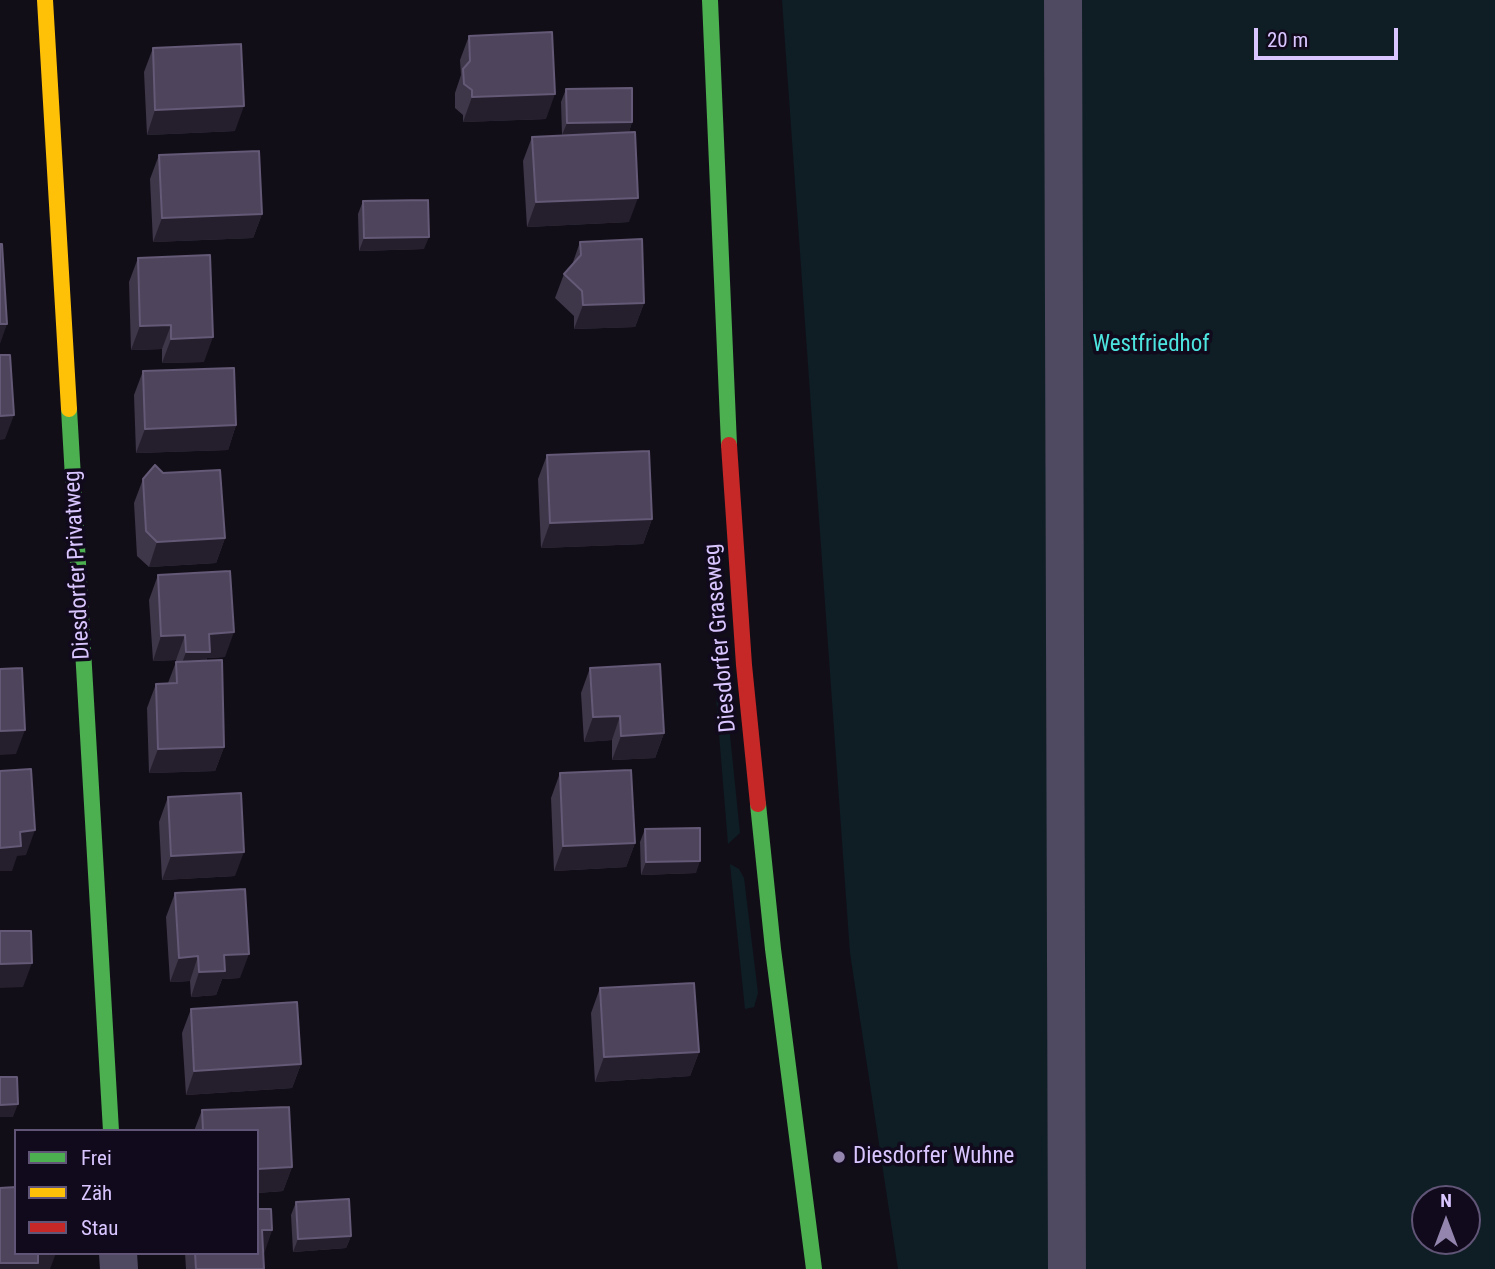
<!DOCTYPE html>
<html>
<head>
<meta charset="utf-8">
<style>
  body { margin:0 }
  #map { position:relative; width:1495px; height:1269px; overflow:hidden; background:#120e18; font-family:"Roboto Condensed",sans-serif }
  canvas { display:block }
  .legend { position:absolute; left:14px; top:1129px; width:245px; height:126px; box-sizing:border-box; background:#110a1c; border:2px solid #615577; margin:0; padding:9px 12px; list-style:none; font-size:21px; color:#d9c5ff }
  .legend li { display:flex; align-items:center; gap:14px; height:35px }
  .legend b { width:35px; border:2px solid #615577 }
  .north { position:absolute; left:1411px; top:1185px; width:70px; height:70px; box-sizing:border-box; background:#110a1c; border:2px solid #615577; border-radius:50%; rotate:0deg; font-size:19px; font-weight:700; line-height:28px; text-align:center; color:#d9c5ff }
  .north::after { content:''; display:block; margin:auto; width:24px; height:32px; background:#9385ae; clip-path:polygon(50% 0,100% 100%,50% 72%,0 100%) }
  .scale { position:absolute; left:1254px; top:28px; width:144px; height:32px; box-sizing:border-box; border:4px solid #d9c5ff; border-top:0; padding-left:9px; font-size:21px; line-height:24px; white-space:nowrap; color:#d9c5ff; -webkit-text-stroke:5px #110a1c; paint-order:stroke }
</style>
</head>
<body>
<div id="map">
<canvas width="1495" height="1269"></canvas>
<ul class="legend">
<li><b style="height:9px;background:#4caf50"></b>Frei</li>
<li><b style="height:9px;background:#ffc107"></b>Zäh</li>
<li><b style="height:9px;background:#c62828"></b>Stau</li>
</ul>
<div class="north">N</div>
<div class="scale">20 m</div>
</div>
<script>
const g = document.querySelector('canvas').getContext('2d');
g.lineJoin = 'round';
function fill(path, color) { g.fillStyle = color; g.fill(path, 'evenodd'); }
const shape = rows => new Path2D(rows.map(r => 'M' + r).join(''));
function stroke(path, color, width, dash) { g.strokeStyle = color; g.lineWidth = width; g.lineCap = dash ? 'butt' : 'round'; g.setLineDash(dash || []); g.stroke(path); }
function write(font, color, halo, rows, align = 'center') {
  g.font = font + ' "Roboto Condensed",sans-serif'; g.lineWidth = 7; g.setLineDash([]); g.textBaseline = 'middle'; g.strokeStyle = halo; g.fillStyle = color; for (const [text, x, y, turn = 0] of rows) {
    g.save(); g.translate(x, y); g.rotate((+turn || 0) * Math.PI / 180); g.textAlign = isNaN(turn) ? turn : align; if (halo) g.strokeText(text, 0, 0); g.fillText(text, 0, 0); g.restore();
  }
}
fill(shape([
  [782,0,1495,0,1495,1269,898,1269,850,953],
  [1425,1199,1467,1199,1467,1241,1425,1241],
  [716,697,727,706,740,833,728,844],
  [730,864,739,869,744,878,758,993,754,1007,745,1009]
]), '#0e1e24');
stroke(shape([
  [1063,0,1067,1269],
  [118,1253,119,1269]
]), '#4f4961', 38);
stroke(shape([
  [710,0,729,445],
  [69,409,111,1131],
  [758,804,773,949,814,1269]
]), '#4caf50', 16);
stroke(shape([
  [45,0,69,409]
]), '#ffc107', 16);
stroke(shape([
  [729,445,744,665,758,804]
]), '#c62828', 16);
fill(shape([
  [469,36,546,119,463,122,463,115,455,108,455,93,461,75,460,60],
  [153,48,235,131,147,135,144,72],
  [566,89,632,122,629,132,629,222,527,227,523,161,532,137,562,135,561,102],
  [159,155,262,214,253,238,153,242,150,179],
  [363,201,424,249,359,251,358,214],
  [580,242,644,303,635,327,574,329,574,316,555,298,564,274,572,265],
  [138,258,204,362,162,363,162,349,131,350,129,282],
  [143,371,236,425,228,450,136,453,134,395],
  [547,455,652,519,643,544,541,548,538,479],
  [143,479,225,538,216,563,149,567,137,556,134,503],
  [158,575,225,657,207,658,206,661,224,747,215,771,149,773,147,708,156,684,168,683,176,662,176,660,153,661,149,600],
  [590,668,664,733,655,758,612,760,612,740,584,742,581,693],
  [560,773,635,843,626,867,554,871,551,798],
  [168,797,235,876,162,880,159,822],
  [645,829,696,873,641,875,640,842],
  [175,893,240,978,222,979,216,995,191,997,190,981,170,982,166,917],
  [600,988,699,1052,690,1076,595,1082,591,1013],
  [191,1009,301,1064,292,1088,186,1095,182,1033],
  [289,1107,292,1167,283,1191,257,1193,257,1131,194,1131,202,1110],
  [296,1202,351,1236,346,1248,293,1252,291,1215],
  [272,1230,263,1254,264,1269,186,1269,185,1253,257,1253]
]), '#3e3649');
fill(shape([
  [555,94,546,119,463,122,472,97],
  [244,106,235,131,147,135,155,110],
  [632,122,628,135,562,135,567,123],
  [638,198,629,222,527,227,536,202],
  [262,214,253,238,153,242,162,218],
  [429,237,424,249,359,251,364,238],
  [644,303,635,327,574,329,583,305],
  [0,324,7,324,0,344],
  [171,325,162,349,131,350,140,326],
  [213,337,204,362,162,363,171,339],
  [14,415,5,439,0,440,0,416],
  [236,425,228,450,136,453,145,429],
  [652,519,643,544,541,548,550,523],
  [225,538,216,563,149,567,157,542],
  [234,632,225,657,207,658,201,676,177,677,186,652,209,634],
  [185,635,176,660,153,661,161,636],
  [620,716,612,740,584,742,593,717],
  [25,730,16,754,0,755,0,731],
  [664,733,655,758,612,760,621,736],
  [224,747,215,771,149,773,158,749],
  [35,830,26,855,17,856,12,871,0,871,0,848,20,832],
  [635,843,626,867,554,871,563,846],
  [244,852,235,876,162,880,171,856],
  [700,861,696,873,641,875,646,862],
  [249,954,240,978,222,979,216,995,191,997,199,972,224,955],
  [198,956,190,981,170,982,179,958],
  [32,963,23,987,0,988,0,964],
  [699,1052,690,1076,595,1082,604,1057],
  [301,1064,292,1088,186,1095,194,1071],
  [18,1104,13,1117,0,1117,0,1105],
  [292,1167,283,1191,257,1193,257,1169],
  [262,1230,272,1230,264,1254,253,1254],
  [351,1236,346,1248,293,1252,298,1239],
  [35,1253,56,1253,50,1269,0,1269,0,1263]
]), '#251f2d');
const building = shape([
  [552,32,555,94,472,97,472,90,464,84,463,69,470,61,469,36,552,32],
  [241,44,244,106,155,110,153,48,241,44],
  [632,88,632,122,567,123,566,89,632,88],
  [635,132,638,198,536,202,532,137,635,132],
  [259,151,262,214,162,218,159,155,259,151],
  [428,200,429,237,364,238,363,201,428,200],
  [642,239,644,303,583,305,582,291,564,274,581,255,580,242,642,239],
  [0,244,2,244,7,324,0,324,0,244],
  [210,255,213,337,171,339,171,325,140,326,138,258,210,255],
  [0,355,10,355,14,415,0,416,0,355],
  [234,368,236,425,145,429,143,371,234,368],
  [649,451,652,519,550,523,547,455,649,451],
  [155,465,163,473,220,470,225,538,157,542,146,531,143,479,155,465],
  [230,571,234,632,209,634,210,652,186,652,185,635,161,636,158,575,230,571],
  [222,660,224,747,158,749,156,684,177,683,176,662,222,660],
  [660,664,664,733,621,736,620,716,593,717,590,668,660,664],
  [22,668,25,730,0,731,0,669,22,668],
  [31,769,35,830,20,832,21,846,0,848,0,771,31,769],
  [631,770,635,843,563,846,560,773,631,770],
  [241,793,244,852,171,856,168,797,241,793],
  [700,828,700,861,646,862,645,829,700,828],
  [245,889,249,954,224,955,225,971,199,972,198,956,179,958,175,893,245,889],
  [0,931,31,931,32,963,0,964,0,931],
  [694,983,699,1052,604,1057,600,988,694,983],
  [297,1002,301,1064,194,1071,191,1009,297,1002],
  [0,1077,17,1077,18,1104,0,1105,0,1077],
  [289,1107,292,1167,257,1169,257,1131,203,1131,202,1110,289,1107],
  [16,1187,16,1253,38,1253,38,1263,0,1263,0,1188,16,1187],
  [349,1199,351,1236,298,1239,296,1202,349,1199],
  [257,1209,271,1209,272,1230,262,1230,264,1269,196,1269,195,1253,257,1253,257,1209]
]);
fill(building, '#4e455c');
stroke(building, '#645976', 2);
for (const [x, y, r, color] of [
  [839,1157,7,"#9385ae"]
]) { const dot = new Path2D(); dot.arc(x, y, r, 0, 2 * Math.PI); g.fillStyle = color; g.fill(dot); stroke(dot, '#110a1c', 2.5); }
write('23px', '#4de3df', '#110a1c', [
  ["Westfriedhof",1151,345]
]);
write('23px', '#d9c5ff', '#110a1c', [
  ["Diesdorfer Privatweg",78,565,-93],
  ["Diesdorfer Graseweg",721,638,-95]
]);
write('23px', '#d9c5ff', '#110a1c', [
  ["Diesdorfer Wuhne",853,1157]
], 'left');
</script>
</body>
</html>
